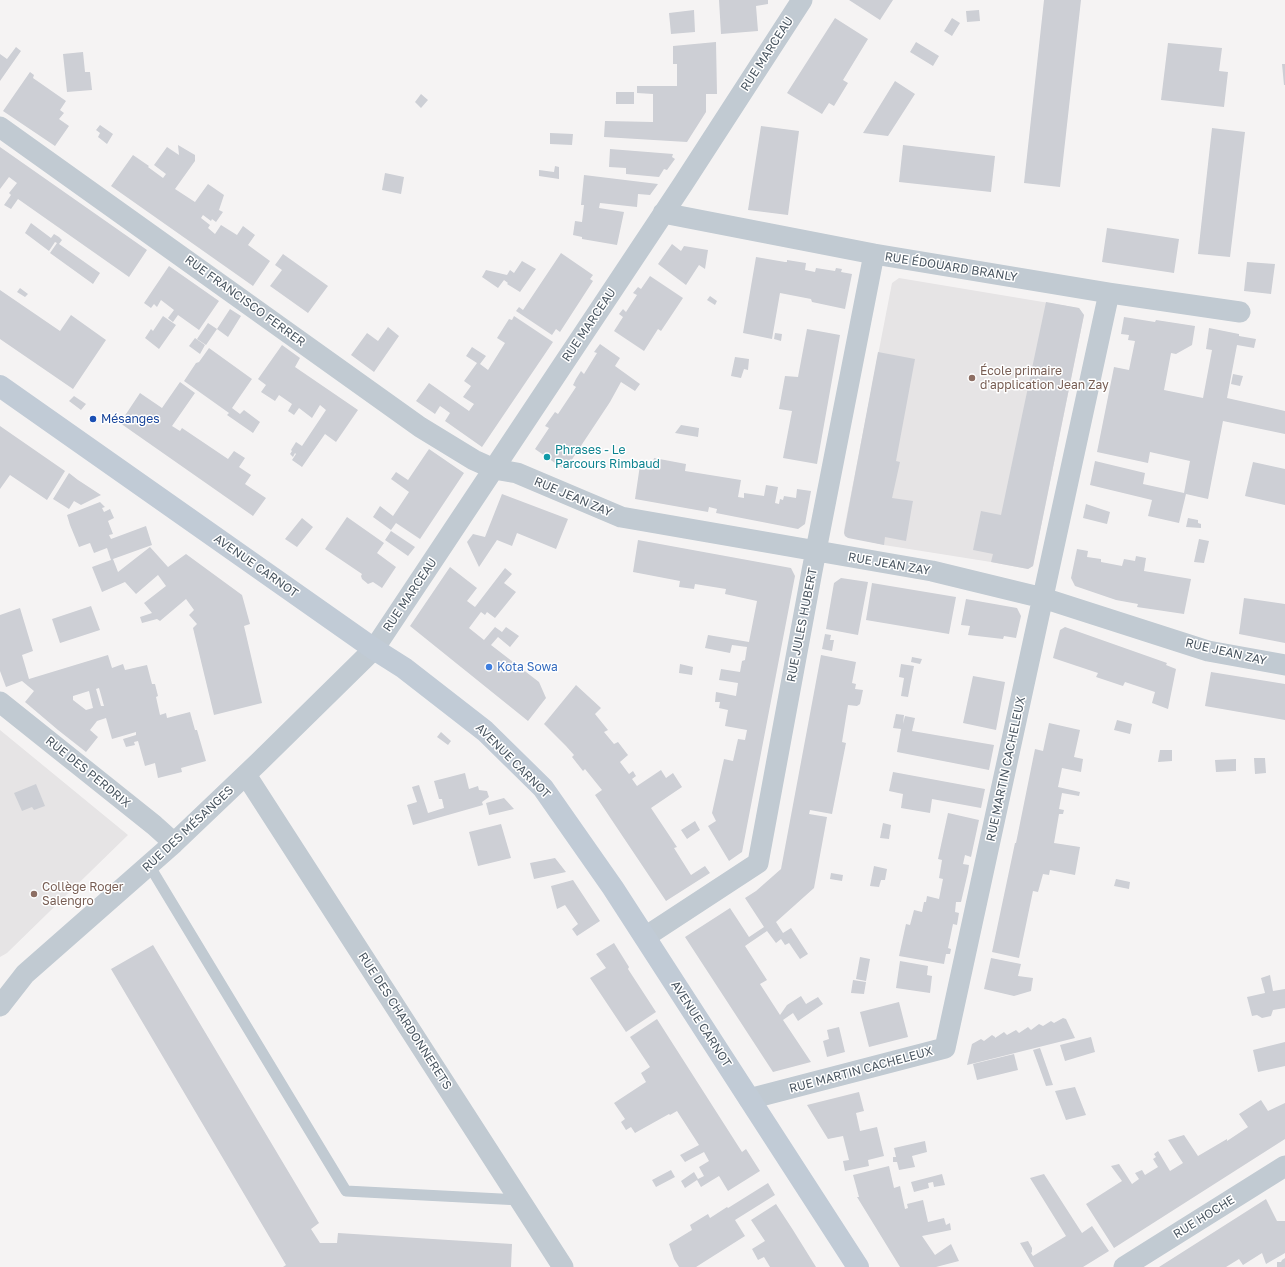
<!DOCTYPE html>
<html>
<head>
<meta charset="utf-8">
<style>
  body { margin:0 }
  canvas { display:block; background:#f5f3f3 }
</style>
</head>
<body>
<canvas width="1285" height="1267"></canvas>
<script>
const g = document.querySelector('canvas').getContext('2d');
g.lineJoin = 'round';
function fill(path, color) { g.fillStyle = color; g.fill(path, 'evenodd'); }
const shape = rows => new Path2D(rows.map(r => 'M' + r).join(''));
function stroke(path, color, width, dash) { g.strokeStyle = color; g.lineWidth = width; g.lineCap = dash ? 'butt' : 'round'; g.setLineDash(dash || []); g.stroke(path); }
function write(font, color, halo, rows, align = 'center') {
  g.font = font + ' "Golos Text",sans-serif'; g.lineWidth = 3; g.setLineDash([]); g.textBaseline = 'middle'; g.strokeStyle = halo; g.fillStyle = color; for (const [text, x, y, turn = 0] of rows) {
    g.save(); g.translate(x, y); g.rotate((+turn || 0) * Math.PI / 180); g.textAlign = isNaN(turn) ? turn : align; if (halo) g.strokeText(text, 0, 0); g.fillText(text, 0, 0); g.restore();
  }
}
fill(shape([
  [899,278,1079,308,1084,315,1033,566,1028,569,991,562,884,545,845,536,844,530,892,283],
  [0,730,128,835,7,953,0,957]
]), '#e6e4e5');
fill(shape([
  [719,0,768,0,768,4,756,6,758,31,721,34],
  [849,0,893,0,880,20],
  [1044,0,1081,0,1060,187,1024,183],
  [694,10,695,32,671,34,669,13],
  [979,10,980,21,967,22,966,11],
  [835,18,868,39,843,80,848,83,834,106,829,103,822,114,787,93],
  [952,18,960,23,952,36,944,31],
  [716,42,717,94,706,94,706,112,687,142,604,137,605,121,653,122,653,94,637,93,637,86,677,86,677,64,673,64,673,46],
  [916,42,939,56,933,66,910,52],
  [1168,43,1222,48,1219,71,1228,72,1224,107,1161,100],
  [16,47,21,51,0,81,0,54,7,59],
  [83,52,85,72,90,72,92,90,67,92,63,54],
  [1282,64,1285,64,1285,85,1284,85],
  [30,72,34,75,33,78,66,101,60,110,64,113,59,119,69,126,55,146,3,111],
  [895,81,915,94,888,136,863,133],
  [616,92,634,92,634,104,616,104],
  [421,94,428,100,421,108,415,102],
  [100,125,113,134,107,144,98,137,100,133,96,130],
  [761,126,799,131,788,215,748,210],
  [1212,128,1245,132,1230,257,1198,254],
  [550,133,573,134,572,145,550,144],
  [178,145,195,155,195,161,175,189,195,202,208,184,224,195,219,210,223,212,216,222,212,219,211,221,203,215,201,218,210,225,208,228,215,234,221,225,237,235,243,226,255,235,248,245,270,261,253,286,111,186,133,155,149,166,148,167,163,178,166,174,154,165,167,147,179,155],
  [903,145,995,156,991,192,899,182],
  [0,147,147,250,129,277,18,199,11,209,4,205,11,195,9,193,17,183,9,177,0,189],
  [610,149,673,154,672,157,675,159,667,170,664,169,659,177,626,174,626,168,609,167],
  [555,166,559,167,559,179,539,176,539,170,554,172],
  [385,173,404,177,401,194,382,190],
  [584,175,658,184,650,195,638,194,637,207,600,203,599,208,624,212,617,245,582,239,582,237,573,235,575,221,582,222,584,205,581,205],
  [31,223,51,238,54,234,59,237,62,240,59,244,100,273,93,284,50,253,57,243,55,242,49,251,25,233],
  [1107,228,1179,239,1174,273,1102,262],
  [672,244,681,251,684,246,708,250,705,269,699,265,686,285,658,264],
  [561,253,593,275,590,279,593,281,560,332,556,329,552,335,516,311,519,307,523,310],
  [283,254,328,286,308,313,270,286,282,270,275,265],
  [756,257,785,262,787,262,787,260,806,263,805,270,815,272,816,268,835,271,836,268,842,269,841,272,852,274,845,309,812,302,811,299,780,293,772,339,743,333],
  [522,261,536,269,520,292,507,284,508,283,504,280,498,288,482,277,486,270,507,275,510,270,514,273],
  [1247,262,1275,264,1271,294,1244,291],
  [169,266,219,301,199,330,178,315,173,322,168,318,174,310,161,300,157,307,154,304,151,308,144,303],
  [650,276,683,298,661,331,658,329,644,351,614,331,623,317,619,314,623,309,626,312,637,295,633,293,638,287,641,289],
  [20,288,28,294,25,297,17,292],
  [0,290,60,331,71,315,106,340,73,389,0,339],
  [710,296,717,301,715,305,707,300],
  [1046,302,1079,308,1084,315,1033,566,1028,569,991,562,993,554,973,550,981,511,1001,515],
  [230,309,241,316,228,337,217,329],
  [163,316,176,325,159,349,145,338,151,329,153,331],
  [514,316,553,342,482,447,445,421,450,413,440,406,435,414,416,401,429,383,469,411,474,404,463,397,471,386,464,381,477,363,466,356,472,347,486,356,480,364,488,370,505,343,497,338,509,319,512,320],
  [1124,317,1155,322,1156,320,1195,326,1192,345,1176,354,1171,353,1164,390,1203,398,1212,350,1206,349,1209,328,1239,334,1239,336,1256,339,1254,348,1237,345,1227,398,1285,411,1285,434,1223,421,1208,499,1186,494,1179,523,1148,516,1152,500,1090,485,1095,461,1145,473,1143,484,1184,493,1190,461,1150,452,1148,463,1097,452,1114,367,1129,370,1135,341,1128,340,1129,335,1121,334],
  [208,323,217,329,206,345,197,339],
  [388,327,399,336,374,372,351,355,367,333,378,341],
  [807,329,840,335,817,464,783,458,792,411,779,409,785,376,798,377],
  [775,333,782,334,781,341,774,339],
  [195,338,205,345,200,354,189,346],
  [600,344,620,358,615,366,640,384,635,391,621,382,610,402,565,470,535,449,549,428,545,426,555,412,558,414,576,387,573,385,576,379,581,371,584,374,597,353,594,352],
  [282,345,300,358,295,367,358,410,336,442,325,434,302,467,292,460,296,454,295,453,293,457,290,454,292,451,291,450,296,442,302,446,326,410,320,405,312,418,299,408,294,415,288,411,292,404,279,395,275,401,261,392,266,385,258,379],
  [209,348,252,379,232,408,240,414,244,410,260,422,253,433,227,415,229,413,184,381,196,363,199,362],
  [878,352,915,359,896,461,900,462,892,498,913,501,912,506,906,541,885,537,884,545,848,538,845,536,844,533],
  [735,357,749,359,748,370,744,369,741,378,731,376],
  [1233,374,1243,376,1240,386,1231,384],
  [180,382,195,393,172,426,180,431,182,428,228,459,234,451,245,458,239,467,251,475,245,484,266,498,253,516,120,423,140,393,162,408],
  [74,396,86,404,81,410,69,401],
  [681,425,699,428,698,437,675,433],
  [0,426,65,471,47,500,10,475,0,489],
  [429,449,464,473,420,539,396,523,391,530,373,517,380,506,393,516,409,492,391,479,396,472,408,480],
  [654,458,686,464,685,471,741,480,738,497,744,498,744,493,764,496,766,485,778,487,775,503,779,504,780,499,783,500,784,496,796,498,797,489,811,491,805,524,798,529,716,513,717,509,709,507,708,512,635,499,640,465,652,466],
  [1253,462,1285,469,1285,505,1245,496],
  [69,473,78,480,101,495,81,505,74,501,69,509,53,499],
  [502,494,568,519,556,549,517,533,512,546,497,540,479,567,467,542,473,534,485,537],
  [100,502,105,507,102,508,104,512,110,509,114,518,108,521,113,534,109,535,111,539,146,526,152,545,113,559,118,572,150,547,168,567,186,554,242,595,250,624,244,626,262,703,214,715,193,628,197,624,189,615,194,610,186,599,160,621,157,619,142,623,140,617,152,613,144,603,166,586,158,575,136,594,125,582,102,592,92,567,111,560,107,548,94,553,90,543,79,547,70,525,67,515],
  [1086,504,1110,512,1107,524,1083,518],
  [347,517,384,543,377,553,396,567,382,588,373,582,368,584,362,579,361,576,362,574,325,549],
  [302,518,313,527,297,547,285,539],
  [1188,518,1198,520,1198,523,1201,524,1201,528,1186,527],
  [391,531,415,547,408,556,385,540],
  [1199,539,1209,541,1204,563,1194,562],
  [638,540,791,568,795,576,742,852,729,861,708,826,716,821,712,813,724,759,733,761,738,739,745,740,747,730,725,726,728,710,719,708,720,702,715,702,716,692,736,696,738,683,719,680,721,669,740,672,742,661,745,660,747,647,732,645,730,653,705,648,708,635,749,642,757,601,725,594,726,589,695,584,694,589,679,587,680,581,633,572],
  [1077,549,1088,551,1087,557,1101,559,1101,562,1122,566,1124,559,1135,561,1136,556,1146,558,1144,571,1191,579,1184,614,1137,607,1138,604,1116,600,1075,586,1071,578],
  [450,567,477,588,467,601,475,607,505,568,512,574,504,583,516,592,495,618,487,612,485,615,481,612,469,628,484,640,495,627,502,632,506,627,519,636,510,647,498,637,491,645,539,682,546,698,528,721,410,626],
  [841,578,868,582,858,635,826,629,834,583],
  [872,583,956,597,949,634,866,620],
  [1244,598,1285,604,1285,643,1239,634],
  [966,599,1017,608,1021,616,1016,638,1004,636,1003,639,968,635,970,626,961,625],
  [91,606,100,630,60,643,52,619],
  [20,608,33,651,22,655,29,679,108,655,112,668,123,664,125,670,147,665,152,684,155,684,158,696,156,697,160,715,166,713,167,718,190,712,195,730,197,730,206,761,181,768,182,772,158,778,155,763,145,766,138,741,134,742,135,745,126,747,123,739,136,735,136,732,112,739,106,718,97,721,90,730,98,737,86,752,58,730,25,702,34,691,22,681,6,687,0,671,0,615],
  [99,688,104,706,101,706,96,689],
  [89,691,93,708,86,710,73,700,73,696],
  [1065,627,1167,663,1166,665,1176,669,1168,709,1152,703,1155,692,1125,682,1123,686,1096,677,1098,673,1053,658,1060,630],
  [825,634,831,635,830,640,834,640,832,651,822,649],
  [821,655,856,662,852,683,856,684,855,689,863,690,860,704,857,706,848,705,842,742,846,743,832,814,810,810,809,814,827,817,814,888,776,922,783,933,791,928,808,954,800,959,789,943,785,945,781,939,776,943,767,931,745,946,767,980,760,984,780,1015,787,1005,801,996,806,1004,818,997,823,1004,798,1021,793,1013,783,1020,811,1062,773,1072,685,937,730,908,749,937,764,927,745,898,756,891,781,869],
  [912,657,922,659,920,664,911,662],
  [680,664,693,667,692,675,679,673],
  [901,664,914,666,908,697,901,696,904,678,899,677],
  [1211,672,1285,684,1285,720,1205,706],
  [973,676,1005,682,996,730,963,723],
  [576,685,601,708,595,714,608,730,604,732,614,744,618,742,628,755,620,762,629,774,633,771,636,776,632,779,637,786,661,770,666,778,673,773,682,787,651,808,677,847,674,848,691,875,705,866,710,873,666,901,595,795,602,790,585,769,583,771,572,757,574,755,566,746,544,724],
  [896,714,904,715,903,724,905,716,915,718,912,731,994,745,989,770,897,752,901,729,893,728],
  [1117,720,1132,724,1130,734,1114,730],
  [1049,723,1080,730,1074,757,1083,759,1081,772,1062,768,1058,787,1080,792,1079,796,1062,793,1059,809,1064,810,1063,814,1059,814,1054,843,1080,847,1075,875,1050,870,1049,875,1043,874,1038,892,1033,891,1019,958,992,952,1015,843,1016,843,1035,749,1043,751],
  [441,732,451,741,448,745,437,737],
  [1160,750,1172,750,1172,761,1158,762],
  [1254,758,1265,758,1266,773,1255,774],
  [1236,759,1236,771,1216,772,1215,760],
  [893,772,985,789,981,808,932,799,930,813,901,808,903,794,889,791],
  [465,773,469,789,478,786,479,790,487,791,489,797,482,802,483,805,413,825,407,805,417,802,412,787,419,785,428,813,444,808,442,799,439,799,434,781],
  [36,784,45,806,34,810,32,807,22,811,14,793],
  [504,798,514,809,489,815,486,803],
  [948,813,979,820,971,857,965,855,963,864,969,865,968,872,961,902,956,902,955,912,959,913,957,925,953,924,948,948,951,949,950,954,946,954,944,964,899,956,906,924,910,925,914,910,922,912,924,902,926,902,927,896,939,899,943,879,939,878,942,860,938,859],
  [695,821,700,830,687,839,681,830],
  [883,823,891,825,889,839,880,838],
  [501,824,511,858,478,866,469,832],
  [555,858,566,872,534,879,530,863],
  [874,866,887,869,885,880,881,880,879,887,870,886],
  [831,873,843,875,842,881,830,879],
  [1116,879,1130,882,1129,889,1114,886],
  [573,880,600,921,577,936,572,929,578,924,565,905,557,909,551,886],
  [614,943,629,967,628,969,656,1012,626,1032,590,978,606,968,596,954],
  [153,945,319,1223,311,1229,320,1243,337,1243,338,1233,512,1244,511,1267,283,1267,286,1265,111,969],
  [860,957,870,959,866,981,856,979],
  [991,958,1021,964,1018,976,1033,978,1031,991,1014,996,984,989],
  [900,961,928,966,927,975,932,976,930,993,896,988],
  [1270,975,1273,991,1285,989,1285,1008,1273,1010,1271,1016,1262,1018,1257,1015,1252,1016,1247,997,1265,993,1261,978],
  [853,980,866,982,864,994,851,993],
  [899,1002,908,1037,869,1047,860,1012],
  [1063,1018,1066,1019,1075,1038,967,1065,972,1044,981,1039,984,1041,992,1035,995,1037,995,1038,1004,1032,1007,1035,1016,1030,1019,1033,1028,1027,1031,1030,1039,1024,1043,1026,1051,1021,1054,1023],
  [657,1019,742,1152,746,1149,760,1171,728,1191,719,1176,701,1187,697,1180,685,1188,681,1181,694,1172,698,1179,704,1176,699,1167,709,1161,704,1152,685,1162,680,1155,699,1145,677,1111,670,1115,669,1114,635,1133,631,1127,626,1130,621,1122,625,1119,614,1103,646,1082,641,1073,650,1067,630,1037],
  [839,1027,845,1052,827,1057,823,1041,829,1039,827,1030],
  [1091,1037,1095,1052,1065,1061,1060,1045],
  [1285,1042,1285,1066,1258,1072,1253,1050],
  [1040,1048,1053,1085,1046,1086,1033,1050],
  [1014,1054,1018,1070,977,1080,973,1064],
  [1075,1087,1086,1115,1066,1120,1055,1091],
  [859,1092,864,1111,856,1113,860,1131,877,1127,884,1156,868,1160,869,1166,845,1171,843,1161,849,1160,843,1136,828,1139,807,1105],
  [1261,1100,1268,1111,1285,1103,1285,1139,1114,1248,1086,1204,1122,1181,1111,1166,1119,1164,1132,1184,1139,1179,1135,1173,1142,1170,1145,1175,1158,1167,1153,1159,1156,1157,1154,1154,1158,1151,1170,1171,1183,1163,1168,1140,1184,1135,1198,1156,1227,1139,1227,1141,1248,1127,1239,1114],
  [925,1141,927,1152,912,1156,915,1167,899,1170,897,1162,893,1162,893,1157,896,1157,894,1148],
  [889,1166,894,1188,900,1186,905,1209,908,1208,907,1204,923,1200,928,1222,944,1218,946,1225,950,1223,951,1230,922,1236,935,1255,951,1244,959,1261,936,1267,900,1267,857,1197,859,1197,853,1175],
  [671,1170,675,1177,656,1187,652,1180],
  [942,1174,945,1185,934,1187,933,1182,928,1183,929,1188,914,1192,911,1182],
  [1044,1174,1082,1233,1092,1226,1109,1251,1083,1267,1034,1267,1020,1243,1028,1241,1032,1248,1032,1252,1031,1253,1033,1256,1066,1236,1030,1178],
  [768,1183,775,1195,735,1220,745,1236,696,1267,679,1267,674,1259,669,1244,692,1230,690,1225,708,1214,710,1218,727,1207,728,1208],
  [1266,1199,1277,1221,1285,1221,1285,1253,1266,1264,1262,1253,1243,1265,1239,1259,1226,1267,1159,1267],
  [776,1204,793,1230,816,1267,770,1267,764,1257,758,1260,752,1249,765,1241,751,1220],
  [1285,1258,1285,1267,1277,1267,1277,1262,1281,1262,1282,1260]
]), '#cdcfd5');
stroke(shape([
  [149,865,346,1191,520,1200]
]), '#c1cad2', 11);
stroke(shape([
  [0,127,420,427,474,460,494,469,517,473,621,517,932,571,1043,598,1208,651,1285,665],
  [663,213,874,254,1109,293,1240,312],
  [0,702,154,825,174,843],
  [246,775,563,1267],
  [645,937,758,863,812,571,874,254],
  [0,1006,25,974,174,843,259,762,374,649,683,184,802,0],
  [749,1099,945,1048,1109,293],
  [1124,1267,1285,1166]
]), '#c1cad2', 21);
stroke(shape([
  [0,386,374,649,404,668,485,731,543,788,613,888,858,1267]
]), '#c1cbd6', 22);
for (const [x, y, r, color] of [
  [972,378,4,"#8d6e63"],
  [93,419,4,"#1a4fb4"],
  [547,457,4,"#0f9aa8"],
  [489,667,4,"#3f7fe0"],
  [34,894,4,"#8d6e63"]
]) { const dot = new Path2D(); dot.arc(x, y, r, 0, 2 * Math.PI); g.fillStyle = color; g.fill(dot); stroke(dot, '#fff', 1.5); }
write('12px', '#4a5661', '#fff', [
  ["RUE MARCEAU",767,54,-57],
  ["RUE ÉDOUARD BRANLY",951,267,9],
  ["RUE FRANCISCO FERRER",245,301,36],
  ["RUE MARCEAU",589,325,-56],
  ["RUE JEAN ZAY",573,497,23],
  ["RUE JEAN ZAY",889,564,10],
  ["AVENUE CARNOT",256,566,35],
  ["RUE MARCEAU",410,595,-56],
  ["RUE JULES HUBERT",802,625,-79],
  ["RUE JEAN ZAY",1226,652,13],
  ["AVENUE CARNOT",513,761,45],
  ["RUE MARTIN CACHELEUX",1006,769,-78],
  ["RUE DES PERDRIX",88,772,39],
  ["RUE DES MÉSANGES",188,829,-43],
  ["RUE DES CHARDONNERETS",405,1021,57],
  ["AVENUE CARNOT",701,1024,57],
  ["RUE MARTIN CACHELEUX",861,1070,-15],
  ["RUE HOCHE",1204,1217,-32]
]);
write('12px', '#785e54', '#fff', [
  ["École primaire",980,371],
  ["d'application Jean Zay",980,385],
  ["Collège Roger",42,887],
  ["Salengro",42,901]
], 'left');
write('12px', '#164399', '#fff', [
  ["Mésanges",101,419]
], 'left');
write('12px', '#0d838f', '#fff', [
  ["Phrases - Le",555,450],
  ["Parcours Rimbaud",555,464]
], 'left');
write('12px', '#366cbe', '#fff', [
  ["Kota Sowa",497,667]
], 'left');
</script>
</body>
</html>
